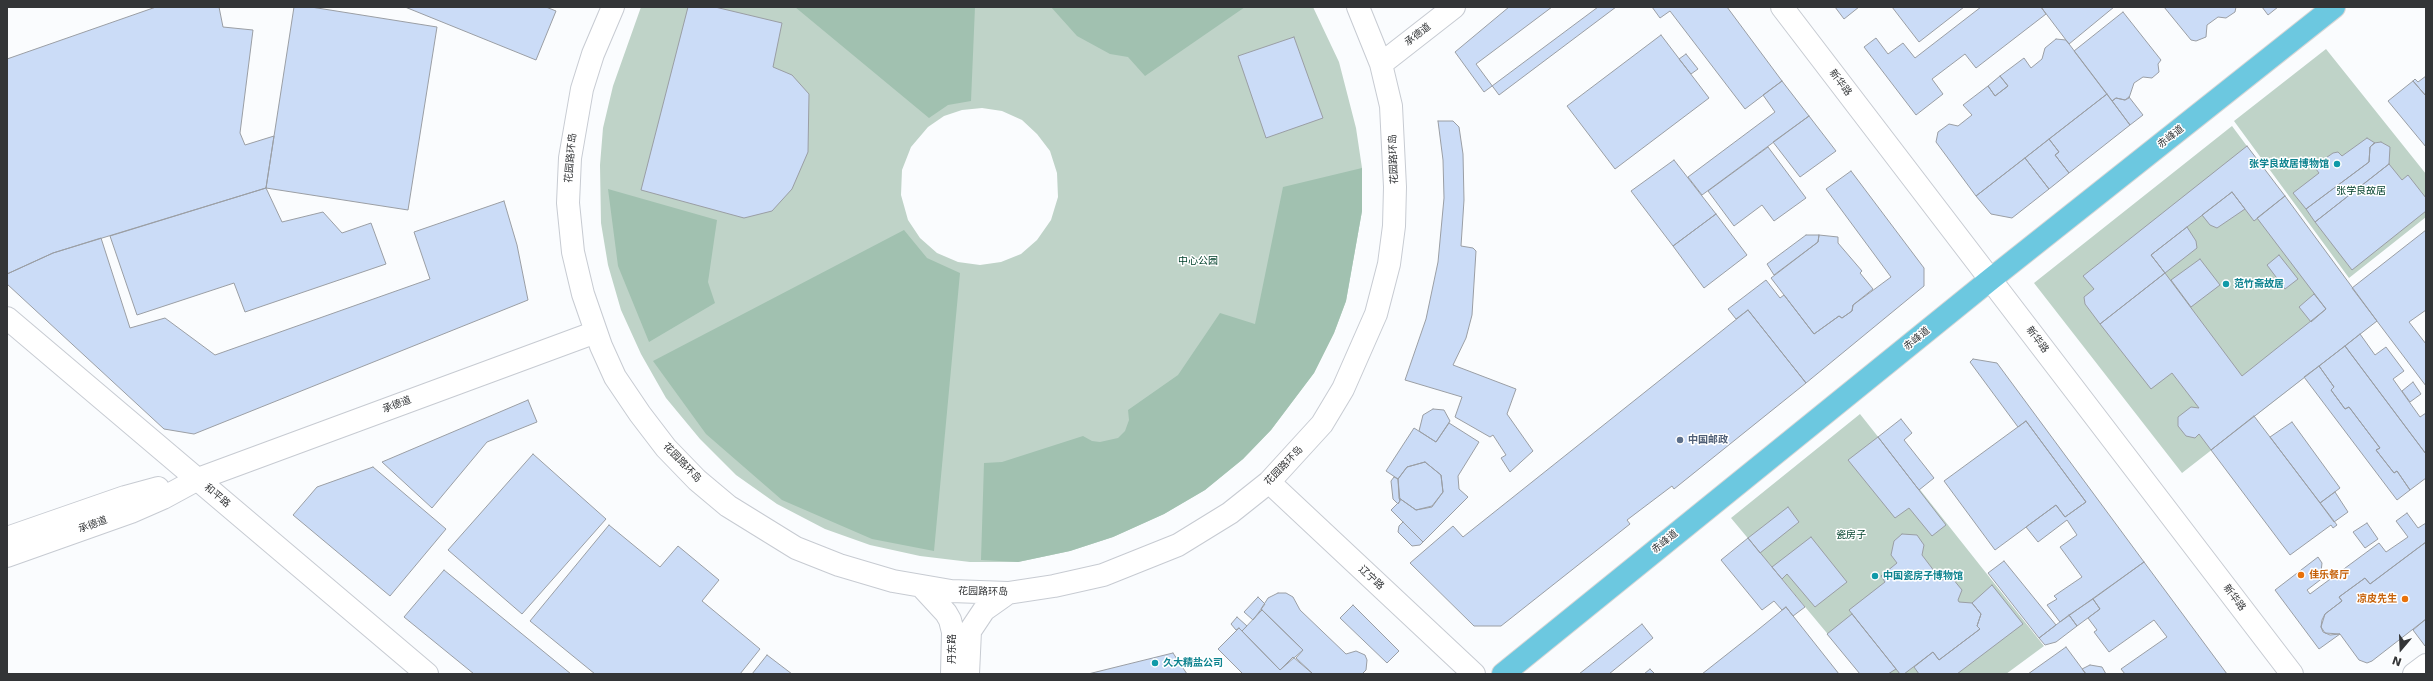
<!DOCTYPE html>
<html>
<head>
<meta charset="utf-8">
<style>
  body { margin:0 }
  #map { position:relative; width:2433px; height:681px; overflow:hidden; background:#fafcfe; font-family:"DejaVu Sans",sans-serif }
  canvas { display:block }
  .frame { position:absolute; inset:0; border:8px solid #333537; pointer-events:none }
  .north { position:absolute; left:2381px; top:629px; width:40px; height:40px; -webkit-text-stroke:3px #fff; paint-order:stroke; rotate:199deg; font-size:11px; font-weight:700; line-height:16px; text-align:center; color:#333537 }
  .north::after { content:''; display:block; margin:auto; width:14px; height:18px; background:#333537; clip-path:polygon(50% 0,100% 100%,50% 72%,0 100%) }
</style>
</head>
<body>
<div id="map">
<canvas width="2433" height="681"></canvas>
<div class="frame"></div>
<div class="north">N</div>
</div>
<script>
const g = document.querySelector('canvas').getContext('2d');
g.lineJoin = 'round';
function fill(path, color) { g.fillStyle = color; g.fill(path, 'evenodd'); }
const shape = rows => new Path2D(rows.map(r => 'M' + r).join(''));
function stroke(path, color, width, dash) { g.strokeStyle = color; g.lineWidth = width; g.lineCap = dash ? 'butt' : 'round'; g.setLineDash(dash || []); g.stroke(path); }
function write(font, color, halo, rows, align = 'center') {
  g.font = font + ' "DejaVu Sans","Noto Sans SC",sans-serif'; g.lineWidth = 3; g.setLineDash([]); g.textBaseline = 'middle'; g.strokeStyle = halo; g.fillStyle = color; for (const [text, x, y, turn = 0] of rows) {
    g.save(); g.translate(x, y); g.rotate((+turn || 0) * Math.PI / 180); g.textAlign = isNaN(turn) ? turn : align; if (halo) g.strokeText(text, 0, 0); g.fillText(text, 0, 0); g.restore();
  }
}
fill(shape([
  [641,7,1313,7,1339,62,1356,128,1362,168,1362,211,1346,301,1334,333,1314,373,1271,430,1243,459,1205,490,1164,514,1113,537,1070,551,1018,562,970,562,920,556,870,545,825,529,777,504,736,475,700,439,666,398,641,354,621,310,608,265,601,223,600,165,603,128,613,86],
  [982,108,1002,111,1022,120,1037,134,1050,151,1057,173,1058,197,1051,220,1037,240,1021,254,1001,262,980,265,958,262,937,253,920,238,908,220,901,195,902,170,911,147,928,127,944,116,962,110],
  [2326,49,2426,174,2426,217,2349,278,2234,121],
  [2232,126,2377,321,2182,473,2034,283],
  [1860,414,2044,646,2006,674,1861,674,1731,518]
]), '#bfd3c8');
fill(shape([
  [795,7,975,7,971,101,948,105,929,118],
  [1051,7,1245,7,1145,76,1128,57,1110,54,1077,36],
  [1362,168,1362,211,1346,301,1334,333,1314,373,1271,430,1243,459,1205,490,1164,514,1113,537,1070,551,1018,562,981,560,984,463,1002,462,1083,436,1092,441,1100,442,1118,438,1125,431,1129,420,1128,410,1178,375,1220,313,1255,324,1283,187],
  [608,189,717,220,708,282,715,303,649,342,618,266],
  [904,230,927,258,960,273,934,551,872,539,782,500,706,434,653,361]
]), '#a1c1b0');
const building = shape([
  [156,7,219,7,223,27,253,30,240,133,245,145,274,136,266,188,53,253,7,274,7,59,156,7],
  [294,7,311,7,437,27,408,210,266,188,294,7],
  [405,7,546,7,556,11,536,60,405,7],
  [688,7,715,7,782,23,773,67,792,75,809,94,808,152,792,189,772,211,744,218,641,190,688,7],
  [1509,7,1598,7,1484,92,1455,52,1509,7],
  [1552,7,1616,7,1499,95,1476,64,1552,7],
  [1652,7,1727,7,1782,81,1745,109,1670,11,1660,18,1652,7],
  [1835,7,1859,7,1844,19,1835,7],
  [1892,7,1964,7,1919,42,1892,7],
  [1981,7,2041,7,2046,14,1976,68,1965,54,1932,79,1943,94,1916,115,1864,47,1876,38,1888,54,1903,43,1915,58,1981,7],
  [2041,7,2114,7,2069,44,2041,7],
  [2164,7,2236,7,2235,12,2226,18,2218,17,2207,25,2206,37,2196,41,2191,40,2164,7],
  [2262,7,2278,7,2268,15,2262,7],
  [2123,12,2161,60,2158,64,2159,72,2152,78,2143,77,2134,83,2129,98,2125,100,2116,98,2112,101,2074,51,2123,12],
  [1661,35,1709,98,1615,169,1567,106,1661,35],
  [1294,37,1323,118,1266,138,1238,56,1294,37],
  [2056,39,2066,40,2107,94,1976,196,1936,142,1938,132,1949,124,1958,126,1972,115,1963,105,1988,86,1995,96,2008,86,2000,76,2024,58,2031,68,2042,59,2045,48,2056,39],
  [1686,54,1698,69,1691,74,1679,59,1686,54],
  [2000,76,2008,86,1995,96,1988,86,2000,76],
  [2426,76,2426,96,2413,81,2415,79,2418,82,2426,76],
  [1782,81,1809,116,1702,195,1688,177,1775,112,1763,95,1782,81],
  [2413,81,2426,96,2426,147,2388,101,2413,81],
  [2107,94,2130,125,2069,173,2055,155,2059,152,2049,139,2107,94],
  [2129,97,2143,115,2130,125,2112,101,2116,98,2125,100,2129,97],
  [1809,116,1836,151,1800,177,1773,142,1809,116],
  [1438,121,1453,121,1459,127,1463,154,1464,200,1461,246,1473,248,1476,251,1472,315,1466,338,1453,365,1516,389,1507,414,1533,451,1510,472,1501,458,1506,455,1493,435,1490,437,1455,417,1462,397,1405,380,1426,319,1438,262,1444,198,1443,160,1438,121],
  [2367,138,2375,143,2370,147,2369,162,2306,209,2293,193,2319,173,2316,169,2320,162,2333,153,2338,152,2342,156,2367,138],
  [2049,139,2059,152,2055,155,2069,173,2049,189,2025,158,2049,139],
  [2381,142,2390,147,2389,164,2315,222,2306,209,2369,162,2370,147,2374,143,2381,142],
  [2247,146,2285,196,2254,221,2232,192,2151,255,2165,273,2100,324,2085,304,2084,297,2094,289,2083,276,2247,146],
  [1768,147,1806,198,1774,221,1762,205,1734,226,1708,191,1768,147],
  [2025,158,2049,189,2012,218,1991,214,1976,196,2025,158],
  [1674,160,1716,214,1673,246,1631,191,1674,160],
  [2389,164,2402,180,2408,175,2426,198,2426,211,2352,270,2315,222,2389,164],
  [1851,171,1924,268,1924,286,1806,383,1748,310,1736,319,1728,309,1766,280,1780,298,1784,295,1814,334,1839,316,1842,318,1852,311,1853,305,1891,277,1826,189,1851,171],
  [266,188,282,222,323,212,342,233,371,223,386,264,245,312,234,283,137,315,110,236,266,188],
  [2232,192,2245,209,2217,228,2210,225,2202,215,2232,192],
  [2285,196,2377,321,2211,450,2199,434,2195,438,2186,436,2178,426,2178,417,2191,407,2199,408,2172,373,2151,389,2100,324,2165,273,2242,376,2326,309,2257,218,2285,196],
  [504,201,517,245,528,300,194,434,164,429,7,284,7,274,53,253,101,238,130,328,165,318,215,355,430,279,414,232,504,201],
  [1716,214,1747,255,1704,288,1673,246,1716,214],
  [2187,227,2196,241,2197,248,2165,273,2151,255,2187,227],
  [2426,230,2426,386,2352,288,2426,230],
  [1806,235,1819,235,1818,242,1774,275,1767,264,1806,235],
  [1819,235,1838,237,1838,243,1862,271,1860,273,1873,289,1853,305,1852,311,1842,318,1839,316,1814,334,1771,278,1818,242,1819,235],
  [2279,255,2298,279,2285,289,2267,265,2279,255],
  [2200,259,2220,285,2191,307,2171,280,2200,259],
  [2314,294,2326,309,2311,322,2299,307,2314,294],
  [1748,310,1806,383,1674,489,1672,486,1627,520,1630,524,1501,626,1474,626,1410,563,1453,526,1463,537,1748,310],
  [2426,310,2426,344,2409,322,2426,310],
  [2360,334,2375,355,2386,347,2404,371,2393,379,2420,417,2426,413,2426,454,2345,346,2360,334],
  [2345,346,2426,454,2426,478,2410,490,2397,471,2394,473,2376,450,2380,448,2349,407,2345,409,2331,390,2334,387,2319,366,2345,346],
  [1973,359,1997,363,2144,562,2060,622,2047,605,2057,599,2054,596,2082,577,2060,547,2077,535,2067,520,2038,542,2026,527,2056,505,2065,517,2086,502,2026,421,2018,427,1970,362,1973,359],
  [2319,366,2334,387,2331,390,2345,409,2349,407,2380,448,2376,450,2394,473,2397,471,2410,490,2397,500,2304,377,2319,366],
  [2413,382,2421,394,2410,402,2402,391,2413,382],
  [528,400,537,422,487,442,432,508,382,462,528,400],
  [1433,409,1444,410,1450,421,1436,442,1419,431,1423,415,1433,409],
  [2254,416,2337,525,2333,528,2331,525,2290,555,2211,450,2254,416],
  [1901,419,1912,433,1904,440,1934,478,1919,490,1878,437,1901,419],
  [2026,421,2086,502,2065,517,2056,505,1995,550,1944,481,2026,421],
  [2292,422,2340,488,2320,503,2270,437,2292,422],
  [1449,423,1479,442,1458,476,1459,489,1468,497,1423,542,1391,510,1400,501,1399,498,1416,510,1432,507,1443,492,1441,475,1425,462,1407,467,1398,479,1386,471,1414,428,1436,442,1449,423],
  [1878,437,1946,525,1932,536,1909,508,1895,518,1848,460,1878,437],
  [533,454,606,519,522,614,448,550,533,454],
  [1425,462,1441,475,1443,492,1432,506,1416,510,1399,498,1398,479,1407,467,1425,462],
  [373,467,446,529,390,596,293,515,317,487,373,467],
  [1394,477,1398,479,1400,501,1398,504,1393,499,1391,481,1394,477],
  [2335,492,2348,512,2334,522,2320,503,2335,492],
  [1788,507,1799,522,1760,553,1748,538,1788,507],
  [2407,513,2418,528,2426,523,2426,542,2370,584,2365,578,2339,597,2342,601,2325,614,2321,627,2325,633,2340,634,2319,649,2275,590,2318,557,2322,563,2321,572,2324,577,2307,590,2310,594,2379,543,2386,552,2408,537,2396,521,2407,513],
  [1403,522,1423,542,1420,545,1412,546,1398,532,1399,526,1403,522],
  [2367,523,2378,539,2365,548,2353,532,2367,523],
  [609,525,660,567,678,546,719,580,702,601,760,649,740,674,595,674,530,621,609,525],
  [1902,534,1917,535,1924,545,1922,555,1941,580,1953,579,1962,590,1958,600,1959,602,1972,603,1981,614,1977,626,1980,629,1939,660,1933,652,1904,674,1900,674,1849,610,1885,582,1881,576,1897,563,1891,555,1894,541,1902,534],
  [1811,537,1847,582,1815,607,1787,574,1782,579,1772,567,1811,537],
  [1748,538,1805,607,1793,616,1786,607,1782,610,1774,601,1762,610,1721,560,1748,538],
  [2426,542,2426,619,2372,661,2367,663,2359,660,2340,634,2330,635,2323,632,2321,627,2322,620,2325,614,2342,601,2339,597,2365,578,2370,584,2426,542],
  [2004,561,2056,625,2039,638,1988,573,2004,561],
  [2144,562,2227,674,2125,674,2121,669,2167,637,2154,620,2109,652,2094,632,2097,630,2088,618,2100,609,2093,599,2144,562],
  [444,570,571,674,474,674,404,617,444,570],
  [1992,585,2023,624,1957,674,1919,674,1914,667,1933,652,1939,660,1980,629,1977,626,1981,614,1972,603,1992,585],
  [1278,593,1286,593,1293,597,1300,610,1346,654,1356,651,1365,655,1367,660,1366,670,1362,674,1313,674,1296,658,1303,650,1261,609,1268,598,1278,593],
  [1258,597,1265,604,1253,620,1244,612,1258,597],
  [2093,599,2100,609,2077,626,2069,615,2093,599],
  [1353,605,1399,651,1387,663,1340,618,1353,605],
  [1786,607,1839,674,1702,674,1754,633,1786,607],
  [1262,610,1303,650,1280,670,1242,631,1262,610],
  [1852,614,1896,669,1888,674,1860,674,1827,634,1852,614],
  [2069,615,2077,626,2056,642,2045,645,2039,638,2069,615],
  [1237,617,1247,626,1242,631,1239,628,1236,630,1231,624,1237,617],
  [2426,619,2426,646,2425,646,2413,630,2426,619],
  [1642,624,1653,638,1609,674,1579,674,1642,624],
  [1239,628,1280,670,1293,657,1313,674,1243,674,1218,649,1239,628],
  [2066,647,2086,674,2028,674,2066,647],
  [1173,653,1187,674,1088,674,1173,653],
  [767,655,792,674,752,674,767,655],
  [2090,665,2102,667,2106,674,2086,674,2082,669,2090,665],
  [1650,669,1655,674,1644,674,1650,669]
]);
fill(building, '#cbdcf7');
stroke(building, '#9a9ea4', 1);
const minor = shape([
  [613,7,593,54,582,89,570,158,568,203,573,252,583,294,601,346,615,377,640,414,666,448,697,480,728,506,796,548,839,565,893,581,951,591,1008,593,1054,586,1103,575,1178,545,1230,513,1269,482,1322,424,1343,389,1376,314,1389,264,1394,226,1395,187,1391,106,1381,64,1358,7],
  [1782,7,2292,674],
  [1381,64,1454,7],
  [7,318,427,674],
  [1269,482,1474,674],
  [7,538,125,497,158,488],
  [7,556,131,512,163,498,198,479,596,332],
  [922,587,946,613,950,620,953,632,952,674],
  [968,674,970,631,984,610,1008,593],
  [2414,674,2426,665]
]);
const major = shape([
  [1503,674,1991,279,2334,7]
]);
stroke(minor, '#c7cbd2', 24);
stroke(major, '#d6d7d7', 24);
stroke(minor, '#fff', 22);
stroke(major, '#6cc8e0', 22);
for (const [x, y, r, color] of [
  [2337,164,4,"#0f9aa8"],
  [2226,284,4,"#0f9aa8"],
  [1680,440,4,"#5c6f8a"],
  [2301,575,4,"#e8710a"],
  [1875,576,4,"#0f9aa8"],
  [2405,599,4,"#e8710a"],
  [1155,663,4,"#0f9aa8"]
]) { const dot = new Path2D(); dot.arc(x, y, r, 0, 2 * Math.PI); g.fillStyle = color; g.fill(dot); stroke(dot, '#fff', 1.5); }
write('10px', '#333537', '#fff', [
  ["承德道",1418,35,-38],
  ["新华路",1840,83,53],
  ["赤峰道",2171,137,-38],
  ["花园路环岛",571,158,-85],
  ["花园路环岛",1394,159,-92],
  ["赤峰道",1917,339,-39],
  ["新华路",2037,340,53],
  ["承德道",397,405,-21],
  ["花园路环岛",682,463,46],
  ["花园路环岛",1284,466,-46],
  ["和平路",217,496,40],
  ["承德道",93,525,-20],
  ["赤峰道",1665,542,-39],
  ["辽宁路",1371,578,43],
  ["花园路环岛",983,592,1],
  ["新华路",2234,598,53],
  ["丹东路",952,649,-90]
]);
write('bold 10px', '#0d838f', '#fff', [
  ["张学良故居博物馆",2329,164,"right"],
  ["范竹斋故居",2234,284],
  ["中国瓷房子博物馆",1883,576],
  ["久大精盐公司",1163,663]
], 'left');
write('10px', '#00402b', '#fff', [
  ["张学良故居",2361,191],
  ["中心公园",1198,261],
  ["瓷房子",1851,535]
]);
write('bold 10px', '#4e5e75', '#fff', [
  ["中国邮政",1688,440]
], 'left');
write('bold 10px', '#c56008', '#fff', [
  ["佳乐餐厅",2309,575],
  ["凉皮先生",2397,599,"right"]
], 'left');
</script>
</body>
</html>
